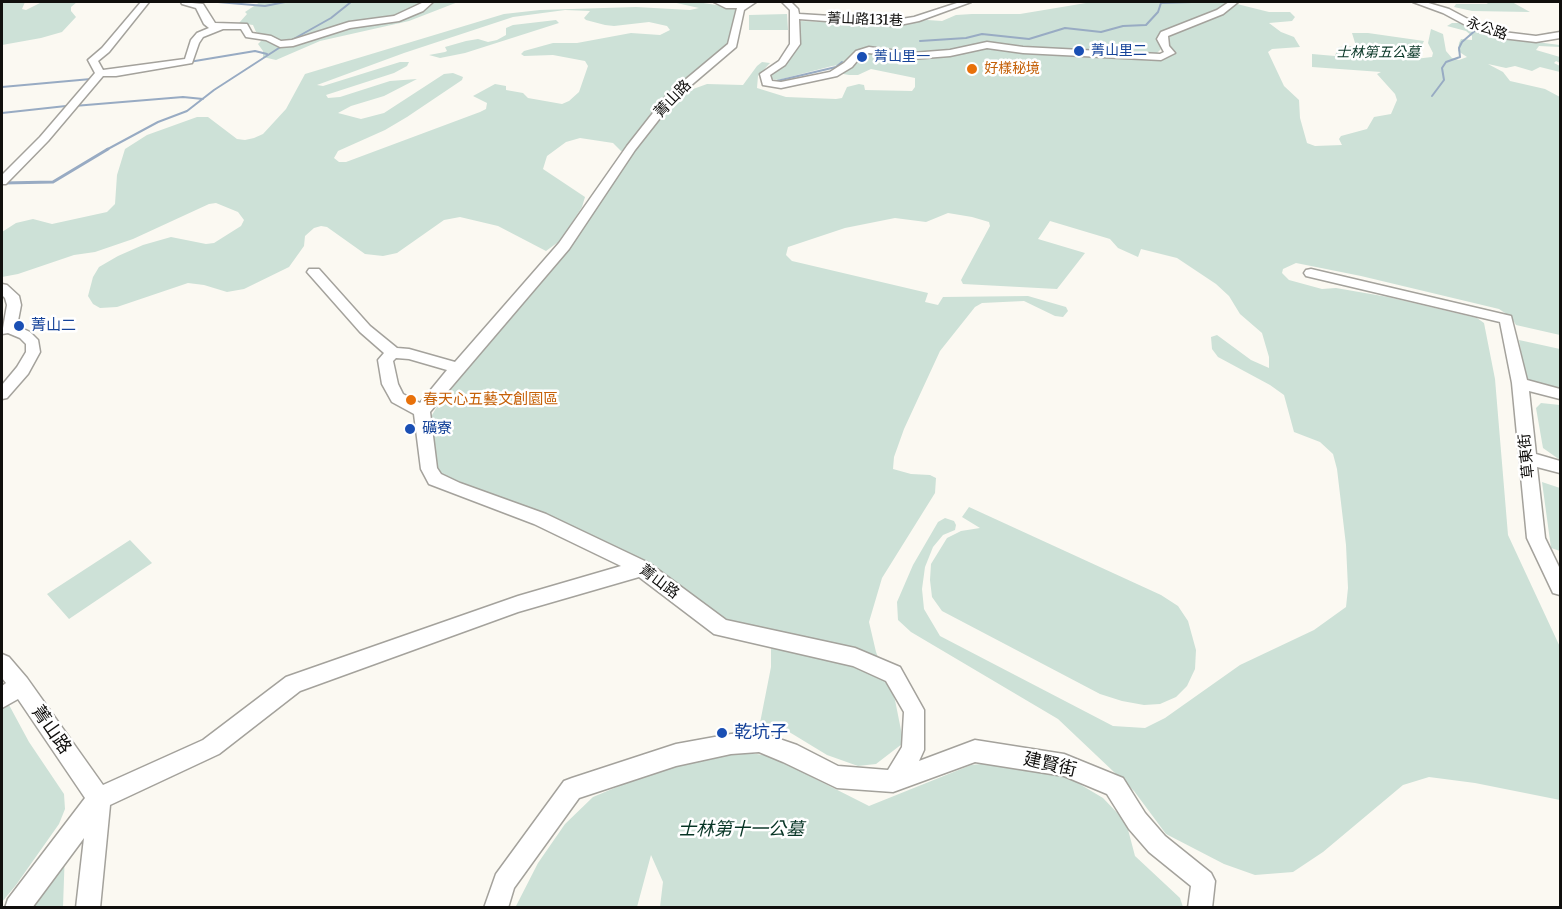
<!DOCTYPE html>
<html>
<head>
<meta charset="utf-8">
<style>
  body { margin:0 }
  #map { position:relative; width:1562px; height:909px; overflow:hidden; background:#fbf9f2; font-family:Merriweather,serif }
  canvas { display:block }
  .frame { position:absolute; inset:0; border:3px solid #100f0d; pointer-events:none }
</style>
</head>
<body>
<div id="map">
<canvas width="1562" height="909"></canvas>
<div class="frame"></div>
</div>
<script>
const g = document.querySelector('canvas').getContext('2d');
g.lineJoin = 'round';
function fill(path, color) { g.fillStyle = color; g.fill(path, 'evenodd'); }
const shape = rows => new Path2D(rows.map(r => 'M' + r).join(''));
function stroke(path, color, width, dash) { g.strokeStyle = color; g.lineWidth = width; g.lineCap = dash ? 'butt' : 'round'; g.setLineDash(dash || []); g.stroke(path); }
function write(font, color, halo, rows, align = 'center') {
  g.font = font + ' Merriweather,"Noto Sans TC",serif'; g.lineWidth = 5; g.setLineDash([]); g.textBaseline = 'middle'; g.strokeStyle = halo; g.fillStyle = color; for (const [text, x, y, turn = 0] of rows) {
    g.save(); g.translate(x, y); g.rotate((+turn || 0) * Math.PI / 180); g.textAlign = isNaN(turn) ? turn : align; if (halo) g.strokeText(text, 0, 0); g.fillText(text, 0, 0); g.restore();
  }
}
fill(shape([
  [2,2,25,2,22,9,26,10,42,2,77,2,71,7,71,11,76,17,62,32,41,38,2,45],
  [260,2,458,2,409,21,320,41,276,60,263,57,263,51,258,44,266,36,256,32,253,25,239,23,247,14,245,12],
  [672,2,697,2,735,8,737,11,730,45,665,98,624,151,621,151,613,143,580,138,566,142,547,156,543,169,585,197,582,207,561,240,546,251,498,226,460,217,444,220,397,253,383,256,365,254,327,227,321,226,314,228,305,236,304,246,289,267,244,289,227,292,204,285,188,283,117,307,100,308,93,304,88,296,93,277,99,267,118,256,143,245,171,237,206,244,214,243,241,226,244,220,238,212,216,203,209,204,133,239,95,252,74,255,18,274,2,277,2,232,16,223,33,219,52,224,107,212,115,204,117,175,125,149,147,135,197,117,208,117,237,139,245,140,254,138,263,134,286,109,305,74,504,14,540,10,636,7,690,10,699,8],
  [565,10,590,11,584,18,586,20,605,25,614,26,649,22,667,26,670,30,660,35,631,33,577,43,553,43,524,51,521,54,524,56,553,55,585,61,588,66,579,92,569,101,562,104,528,98,523,93,506,90,506,86,495,84,473,96,487,103,486,109,480,112,346,162,339,162,334,158,338,151,385,130,407,117,462,80,463,77,453,73,444,74,384,113,361,119,338,113,351,106,384,96,417,79,390,81,340,97,328,98,326,95,394,73,407,66,409,62,400,62,323,86,317,85,404,53,513,17],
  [1092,2,1228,2,1214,13,1160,32,1157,39,1161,49,1156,54,1169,56,1172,54,1166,41,1169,36,1226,12,1237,4,1269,12,1290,12,1295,17,1292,21,1269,23,1281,32,1294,37,1300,47,1272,49,1268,52,1284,86,1299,100,1300,118,1307,143,1315,146,1342,145,1339,139,1341,136,1367,129,1374,117,1391,114,1397,100,1395,94,1377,74,1381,72,1312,67,1312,54,1335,56,1338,47,1356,46,1352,33,1368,33,1424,41,1415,59,1432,57,1433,53,1428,43,1431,29,1443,34,1446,51,1452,58,1459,60,1467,57,1458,51,1459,43,1461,39,1472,40,1472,36,1466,31,1447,26,1452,23,1464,23,1512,39,1560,45,1560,47,1539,46,1536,50,1560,57,1560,63,1556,61,1554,63,1560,66,1560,72,1540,67,1532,71,1515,66,1506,68,1488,64,1503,72,1510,81,1545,89,1560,97,1560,335,1516,325,1511,317,1499,309,1361,276,1296,263,1283,269,1282,273,1289,280,1322,289,1336,288,1388,297,1477,318,1484,323,1495,379,1508,535,1560,647,1560,800,1475,783,1429,777,1403,785,1323,852,1293,872,1255,875,1224,864,1166,834,1134,791,1058,719,911,632,898,620,897,602,913,565,938,522,945,518,954,521,956,525,955,530,943,535,933,547,925,567,922,589,924,609,940,636,1113,726,1145,728,1165,718,1240,665,1314,630,1346,607,1348,588,1346,545,1337,469,1333,454,1320,442,1294,432,1284,395,1270,385,1218,357,1212,349,1211,337,1217,335,1251,360,1269,368,1269,357,1262,333,1240,314,1229,296,1216,284,1177,258,1141,249,1138,257,1118,248,1110,239,1050,221,1038,239,1085,253,1057,289,963,284,961,280,990,226,989,222,972,217,948,213,926,222,895,218,845,228,788,247,786,255,792,261,928,293,925,302,938,305,943,297,1028,296,1066,307,1068,311,1063,317,1055,316,1024,301,982,303,975,307,940,351,904,429,894,457,893,469,911,474,930,475,936,478,935,493,882,578,869,622,876,652,895,700,902,735,902,744,876,764,858,766,827,755,781,727,759,728,771,667,771,631,728,622,649,565,442,477,437,468,429,420,452,382,579,230,636,149,670,105,685,92,707,84,743,85,757,66,762,62,770,63,758,76,757,88,786,97,836,99,842,98,847,87,859,84,864,85,865,90,912,91,915,87,915,78,871,69,858,75,849,75,838,73,839,65,832,66,778,80,770,79,769,76,787,60,797,24,801,21,896,24,927,20,942,21,956,15,972,14,1020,14],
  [1485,2,1512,2,1530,12,1472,11,1454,7,1456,4,1488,4],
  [787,14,788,30,749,30,749,15],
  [556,20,559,23,465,53,440,58,429,55,445,52,447,51,445,47,466,41,478,39,488,42,497,40,506,35,506,28,513,25],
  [1519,340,1560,349,1560,391,1531,384,1526,380],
  [1541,403,1560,405,1560,460,1543,448,1536,408],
  [1542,482,1560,488,1560,551,1551,548],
  [969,507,1161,595,1178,606,1188,621,1196,650,1195,669,1187,686,1176,697,1160,704,1144,705,1122,701,1100,694,942,611,932,597,930,580,931,564,947,538,961,531,980,528,962,517],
  [130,540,152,563,69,619,47,594],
  [2,692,29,742,64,794,65,809,59,824,16,885,2,902],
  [736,751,770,756,869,806,971,765,1019,760,1061,773,1103,798,1126,822,1135,856,1180,898,1183,907,660,907,663,882,651,855,637,907,515,908,538,863,565,824,593,797,631,781,704,758],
  [65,850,63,907,26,908]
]), '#cde1d7');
stroke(shape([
  [218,2,265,6,285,2],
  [1546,34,1560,33],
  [290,41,331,18,351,2],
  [920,41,966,38,982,34,1029,39,1065,28,1101,32,1123,26,1146,25,1158,12,1161,3,1192,2],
  [189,62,255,51,267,54],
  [777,81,836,67,842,62],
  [2,87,91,79],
  [1432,96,1444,80,1442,68,1446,62,1460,57,1459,48,1462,42,1477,29],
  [74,106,183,97,203,99],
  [2,113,66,106],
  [106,150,158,122,187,111,214,90,282,46]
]), '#98abc3', 2);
stroke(shape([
  [3,183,53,182,108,149]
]), '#98abc3', 3);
const minor = shape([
  [141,2,149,2,109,52,98,61,103,70,185,59,191,40,197,33,209,28,204,24,196,8,182,4,181,2,203,4,215,23,247,24,252,33,271,36,281,41,292,40,349,22,394,16,424,2,433,2,423,11,399,21,350,28,293,46,280,47,266,40,246,37,241,29,223,29,203,37,199,43,192,63,116,76,103,76,48,141,6,184,2,184,2,175,40,137,95,73,88,60,102,48,141,2],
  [714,2,756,2,744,10,736,47,675,99,635,150,569,249,430,412,437,468,441,474,460,483,546,514,649,563,726,620,855,648,900,667,924,710,924,750,919,761,975,740,1064,754,1123,778,1145,813,1165,836,1211,873,1215,881,1212,908,1188,908,1191,886,1149,852,1129,829,1107,794,1064,776,975,762,893,792,837,788,783,762,759,752,731,754,676,766,579,798,514,888,508,908,484,908,496,874,564,781,572,778,676,744,731,734,759,732,797,745,838,766,888,770,902,747,904,712,886,681,853,666,714,634,639,577,518,612,300,691,219,754,110,805,100,908,76,908,84,838,32,908,5,908,8,899,85,798,18,699,2,708,2,686,6,683,2,678,2,654,9,657,27,678,103,785,203,740,286,677,518,596,621,566,534,524,429,484,421,469,414,414,392,402,382,384,378,360,384,353,360,332,307,272,309,269,319,269,370,326,397,348,409,349,455,362,559,243,627,146,667,95,728,44,737,8,726,8,714,2],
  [396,358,409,359,447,370,420,403,403,394,398,384,393,361,396,358],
  [782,2,791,2,798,9,799,14,895,20,914,17,960,2,971,2,919,21,895,26,799,19,800,44,785,65,770,75,772,81,781,82,830,72,844,63,856,51,869,47,912,53,950,50,987,42,1023,47,1160,54,1164,52,1157,39,1161,32,1217,10,1229,2,1238,2,1223,14,1168,36,1169,46,1175,53,1161,60,1023,53,987,48,950,56,912,59,869,53,862,55,852,67,837,76,781,88,763,85,760,74,779,61,790,44,790,10,782,2],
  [1413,2,1425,2,1449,9,1479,25,1503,32,1536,36,1560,32,1560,38,1536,42,1502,38,1473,29,1443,13,1413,2],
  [1311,269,1511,316,1527,380,1560,389,1560,399,1529,391,1536,454,1560,461,1560,473,1537,467,1545,538,1560,569,1560,595,1553,593,1527,538,1512,383,1500,322,1306,276,1304,273,1306,270,1311,269],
  [2,284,7,285,19,296,21,305,17,326,30,332,38,340,40,352,28,374,7,398,2,399,2,385,17,367,26,352,26,344,20,338,8,333,2,334,7,305,5,298,2,295,2,284]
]);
stroke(minor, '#a4a29c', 3);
fill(minor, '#fff');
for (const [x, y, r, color] of [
  [1079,51,6,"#1a4fb4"],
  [862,57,6,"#1a4fb4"],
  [972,69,6,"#e8710a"],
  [19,326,6,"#1a4fb4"],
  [411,400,6,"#e8710a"],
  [410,429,6,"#1a4fb4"],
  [722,733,6,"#1a4fb4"]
]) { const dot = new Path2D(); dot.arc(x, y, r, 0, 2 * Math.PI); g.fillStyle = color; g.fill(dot); stroke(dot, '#fff', 2); }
write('14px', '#100f0d', '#fff', [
  ["菁山路131巷",865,20,2],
  ["永公路",1487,29,19]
]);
write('14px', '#164399', '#fff', [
  ["菁山里二",1091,51],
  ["菁山里一",874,57]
], 'left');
write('italic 14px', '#073525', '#fff', [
  ["士林第五公墓",1378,53]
]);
write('14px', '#c56008', '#fff', [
  ["好樣秘境",984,69]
], 'left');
write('15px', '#100f0d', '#fff', [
  ["菁山路",673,99,-46],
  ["草東街",1527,456,-96],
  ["菁山路",659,582,37]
]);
write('15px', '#164399', '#fff', [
  ["菁山二",31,326],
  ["礦寮",422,429]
], 'left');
write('15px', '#c56008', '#fff', [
  ["春天心五藝文創園區",423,400]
], 'left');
write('18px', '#100f0d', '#fff', [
  ["菁山路",51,730,55],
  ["建賢街",1050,765,13]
]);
write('18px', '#164399', '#fff', [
  ["乾坑子",734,733]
], 'left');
write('italic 18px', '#073525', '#fff', [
  ["士林第十一公墓",741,830]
]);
</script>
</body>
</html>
